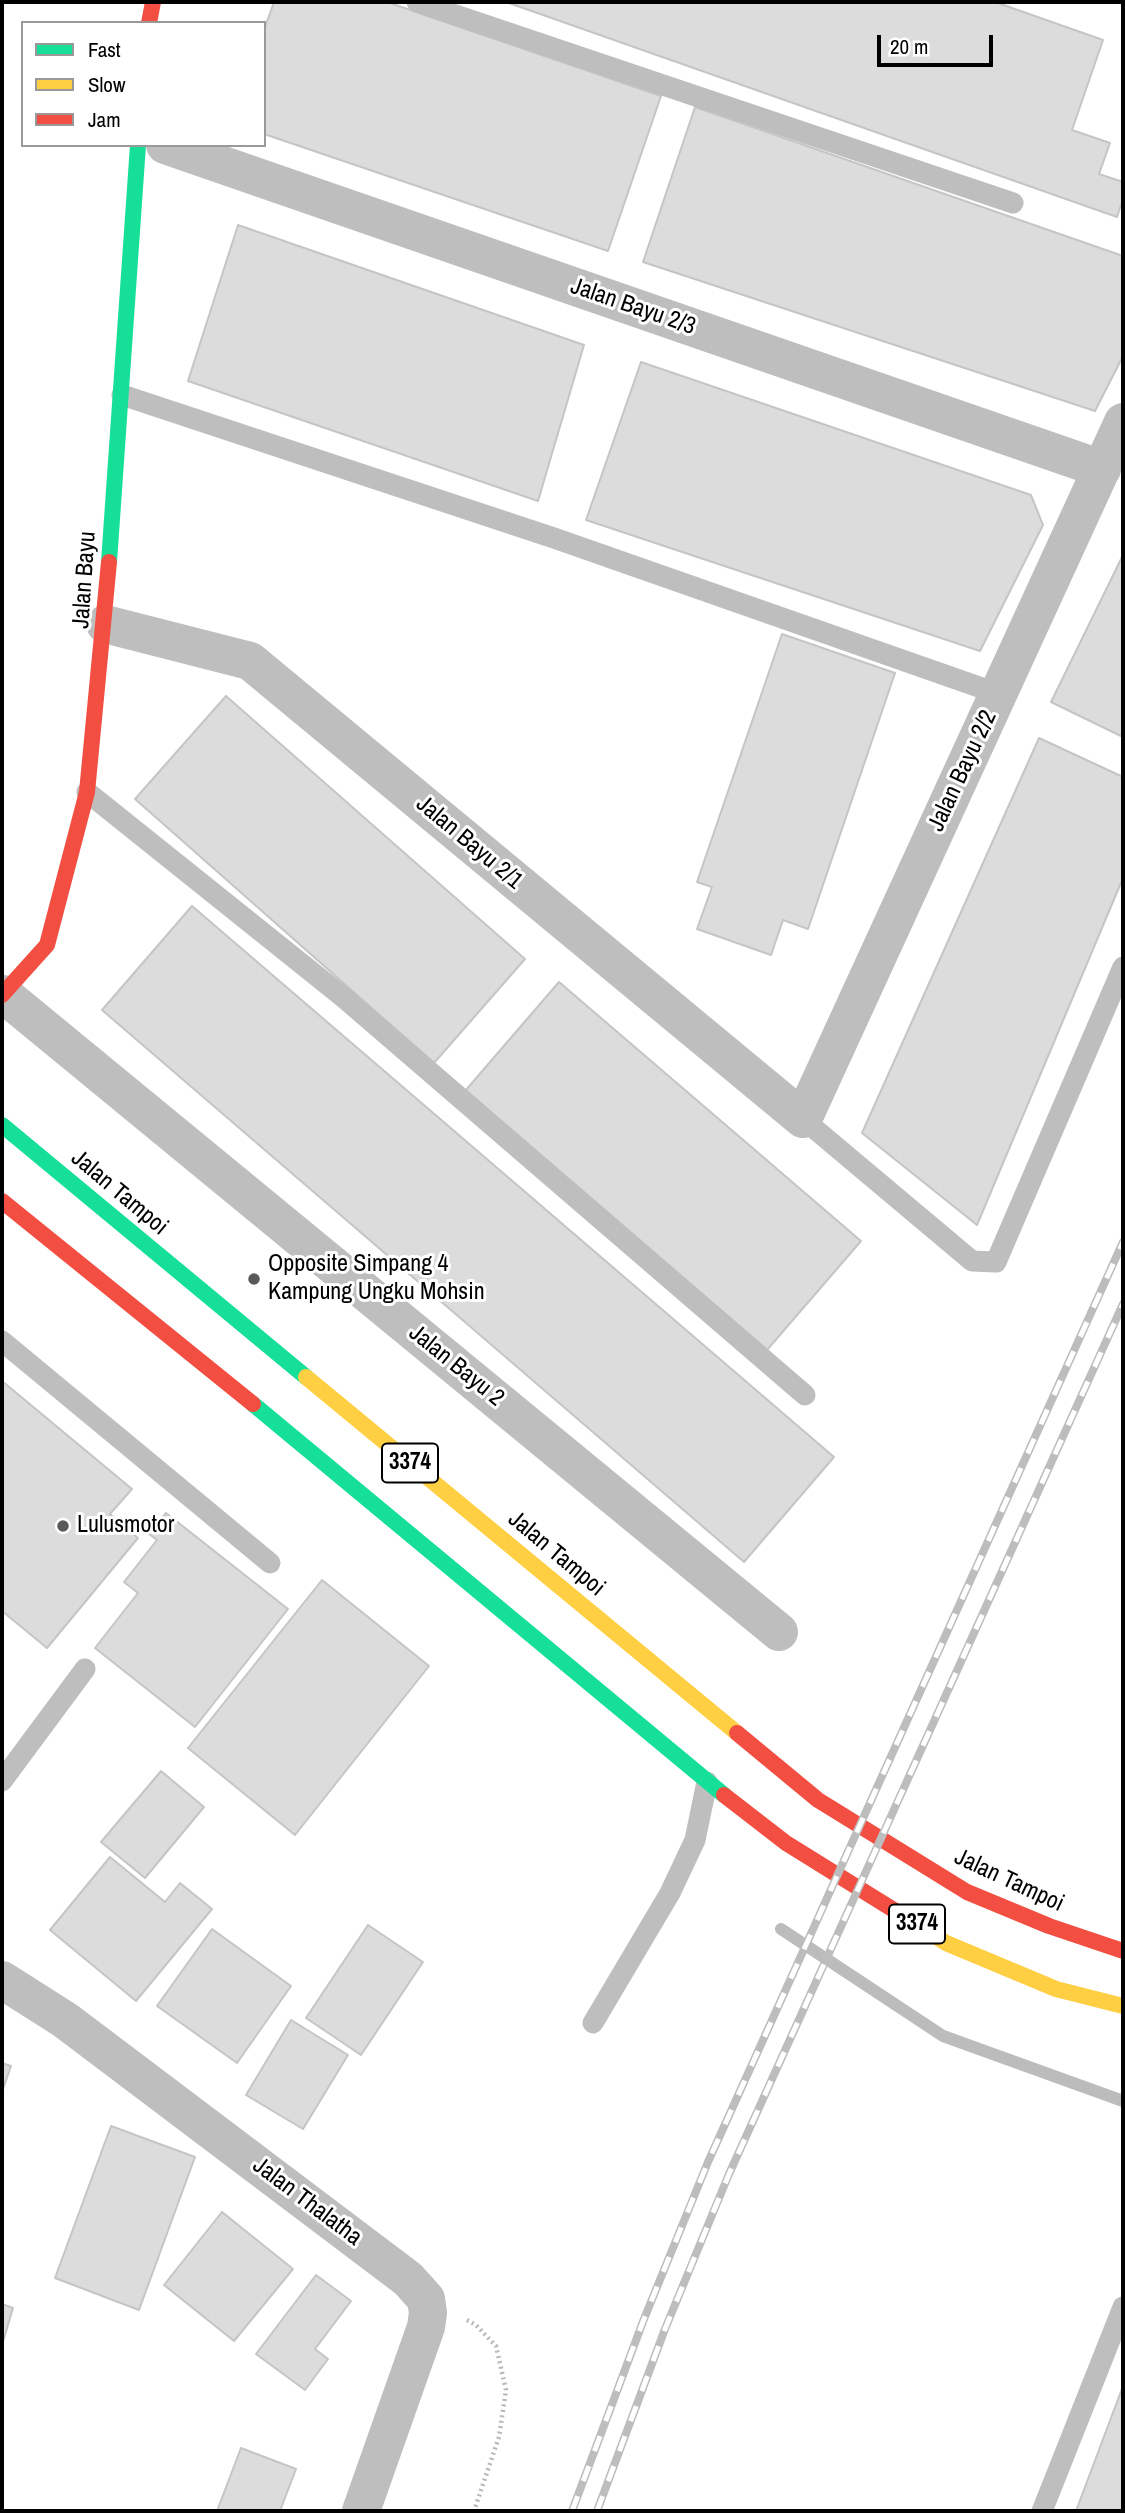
<!DOCTYPE html>
<html>
<head>
<meta charset="utf-8">
<style>
  body { margin:0 }
  #map { position:relative; width:1125px; height:2513px; overflow:hidden; background:#fff; font-family:"Archivo Narrow",sans-serif }
  canvas { display:block }
  .frame { position:absolute; inset:0; border:4px solid #000; pointer-events:none }
  .legend { position:absolute; left:21px; top:21px; width:245px; height:126px; box-sizing:border-box; background:#fff; border:2px solid #999; margin:0; padding:9px 12px; list-style:none; font-size:21px; color:#000 }
  .legend li { display:flex; align-items:center; gap:14px; height:35px }
  .legend b { width:35px; border:2px solid #999 }
  .scale { position:absolute; left:877px; top:35px; width:116px; height:32px; box-sizing:border-box; border:4px solid #000; border-top:0; padding-left:9px; font-size:21px; line-height:24px; white-space:nowrap; color:#000; -webkit-text-stroke:5px #fff; paint-order:stroke }
</style>
</head>
<body>
<div id="map">
<canvas width="1125" height="2513"></canvas>
<div class="frame"></div>
<ul class="legend">
<li><b style="height:9px;background:#16e098"></b>Fast</li>
<li><b style="height:9px;background:#ffcf43"></b>Slow</li>
<li><b style="height:9px;background:#f24e42"></b>Jam</li>
</ul>
<div class="scale">20 m</div>
</div>
<script>
const g = document.querySelector('canvas').getContext('2d');
g.lineJoin = 'round';
const shape = rows => new Path2D(rows.map(r => 'M' + r).join(''));
function stroke(path, color, width, dash) { g.strokeStyle = color; g.lineWidth = width; g.lineCap = dash ? 'butt' : 'round'; g.setLineDash(dash || []); g.stroke(path); }
function fill(path, color) { g.fillStyle = color; g.fill(path, 'evenodd'); }
function write(font, color, halo, rows, align = 'center') {
  g.font = font + ' "Archivo Narrow",sans-serif'; g.lineWidth = 6; g.setLineDash([]); g.textBaseline = 'middle'; g.strokeStyle = halo; g.fillStyle = color; for (const [text, x, y, turn = 0] of rows) {
    g.save(); g.translate(x, y); g.rotate((+turn || 0) * Math.PI / 180); g.textAlign = isNaN(turn) ? turn : align; if (halo) g.strokeText(text, 0, 0); g.fillText(text, 0, 0); g.restore();
  }
}
stroke(shape([
  [781,1929,943,2036,1123,2101]
]), '#bcbcbc', 12);
const building = shape([
  [274,2,387,2,661,96,608,251,264,134,264,30,274,2],
  [506,2,995,2,1103,40,1072,130,1110,143,1099,174,1123,182,1123,199,1117,217,506,2],
  [695,107,1123,256,1123,356,1095,411,643,262,695,107],
  [238,225,584,345,538,501,188,381,238,225],
  [641,362,1031,495,1043,525,980,651,586,520,641,362],
  [1123,555,1123,737,1051,702,1123,555],
  [782,634,895,673,808,929,783,920,771,955,697,929,712,887,697,882,782,634],
  [226,696,525,959,434,1063,135,799,226,696],
  [1039,738,1123,777,1123,878,977,1225,862,1133,1039,738],
  [192,906,834,1457,744,1562,102,1010,192,906],
  [559,982,861,1241,767,1350,465,1091,559,982],
  [2,1381,132,1489,110,1514,138,1538,47,1648,2,1611,2,1381],
  [166,1513,288,1609,195,1727,95,1648,138,1593,124,1582,157,1540,149,1534,166,1513],
  [322,1580,429,1666,295,1835,188,1748,322,1580],
  [161,1771,204,1807,145,1878,101,1842,161,1771],
  [110,1857,165,1902,180,1883,212,1909,136,2001,50,1930,110,1857],
  [368,1925,423,1962,361,2055,306,2018,368,1925],
  [212,1929,291,1986,237,2063,157,2006,212,1929],
  [291,2020,348,2055,303,2129,246,2095,291,2020],
  [2,2063,11,2066,2,2092,2,2063],
  [111,2126,195,2157,139,2310,55,2278,111,2126],
  [222,2212,293,2269,234,2341,164,2285,222,2212],
  [316,2275,351,2301,315,2349,328,2359,305,2390,256,2354,316,2275],
  [2,2304,13,2308,2,2345,2,2304],
  [1123,2386,1123,2511,1076,2511,1123,2386],
  [241,2448,296,2469,280,2511,217,2511,241,2448]
]);
fill(building, '#dcdcdc');
stroke(building, '#c5c5c5', 2);
stroke(shape([
  [467,2320,476,2325,496,2346,506,2390,499,2437,474,2511]
]), '#b8b8b8', 4.5, [2, 3.5]);
stroke(shape([
  [417,2,1013,203],
  [122,395,554,538,999,694],
  [87,792,343,997,805,1395],
  [803,1119,972,1261,996,1262,1123,967],
  [2,1341,270,1563],
  [2,1781,85,1669],
  [593,2023,670,1893,695,1840,707,1782],
  [1042,2511,1123,2307]
]), '#bebebe', 21);
stroke(shape([
  [165,145,1102,469],
  [105,624,250,661,803,1119,1123,422],
  [3,994,779,1632],
  [2,1980,65,2020,408,2279,426,2299,428,2313,426,2327,361,2511]
]), '#bebebe', 38);
stroke(shape([
  [109,562,138,145],
  [2,1125,306,1377],
  [253,1404,724,1795]
]), '#16e098', 16);
stroke(shape([
  [306,1377,737,1733],
  [926,1930,946,1943,1056,1989,1123,2006]
]), '#ffcf43', 16);
stroke(shape([
  [149,23,153,2],
  [2,995,47,945,87,792,109,562],
  [2,1201,253,1404],
  [737,1733,818,1800,967,1892,1049,1926,1123,1951],
  [724,1795,786,1843,926,1930]
]), '#f24e42', 16);
const rail = shape([
  [572,2511,644,2319,708,2162,1123,1242],
  [597,2511,665,2329,729,2174,1123,1304]
]);
stroke(rail, '#bdbdbd', 8);
stroke(rail, '#fff', 5, [16]);
for (const [x, y, r, color] of [
  [254,1279,7,"#595959"],
  [63,1526,7,"#595959"]
]) { const dot = new Path2D(); dot.arc(x, y, r, 0, 2 * Math.PI); g.fillStyle = color; g.fill(dot); stroke(dot, '#fff', 2.5); }
for (const [x, y, w] of [
  [410,1463,56],
  [917,1924,56]
]) { const box = new Path2D(); box.roundRect(x - w / 2, y - 19.5, w, 39, 5); g.fillStyle = '#fff'; g.fill(box); stroke(box, '#000', 2); }
write('bold 23px', '#000', null, [
  ["3374",410,1463],
  ["3374",917,1924]
]);
write('24px', '#000', '#fff', [
  ["Jalan Bayu 2/3",633,307,19],
  ["Jalan Bayu",85,580,-86],
  ["Jalan Bayu 2/2",963,771,-65],
  ["Jalan Bayu 2/1",469,843,40],
  ["Jalan Tampoi",119,1193,40],
  ["Jalan Bayu 2",456,1366,39],
  ["Jalan Tampoi",556,1554,40],
  ["Jalan Tampoi",1009,1881,25],
  ["Jalan Thalatha",307,2202,37]
]);
write('24px', '#000', '#fff', [
  ["Opposite Simpang 4",268,1265],
  ["Kampung Ungku Mohsin",268,1293],
  ["Lulusmotor",77,1526]
], 'left');
</script>
</body>
</html>
